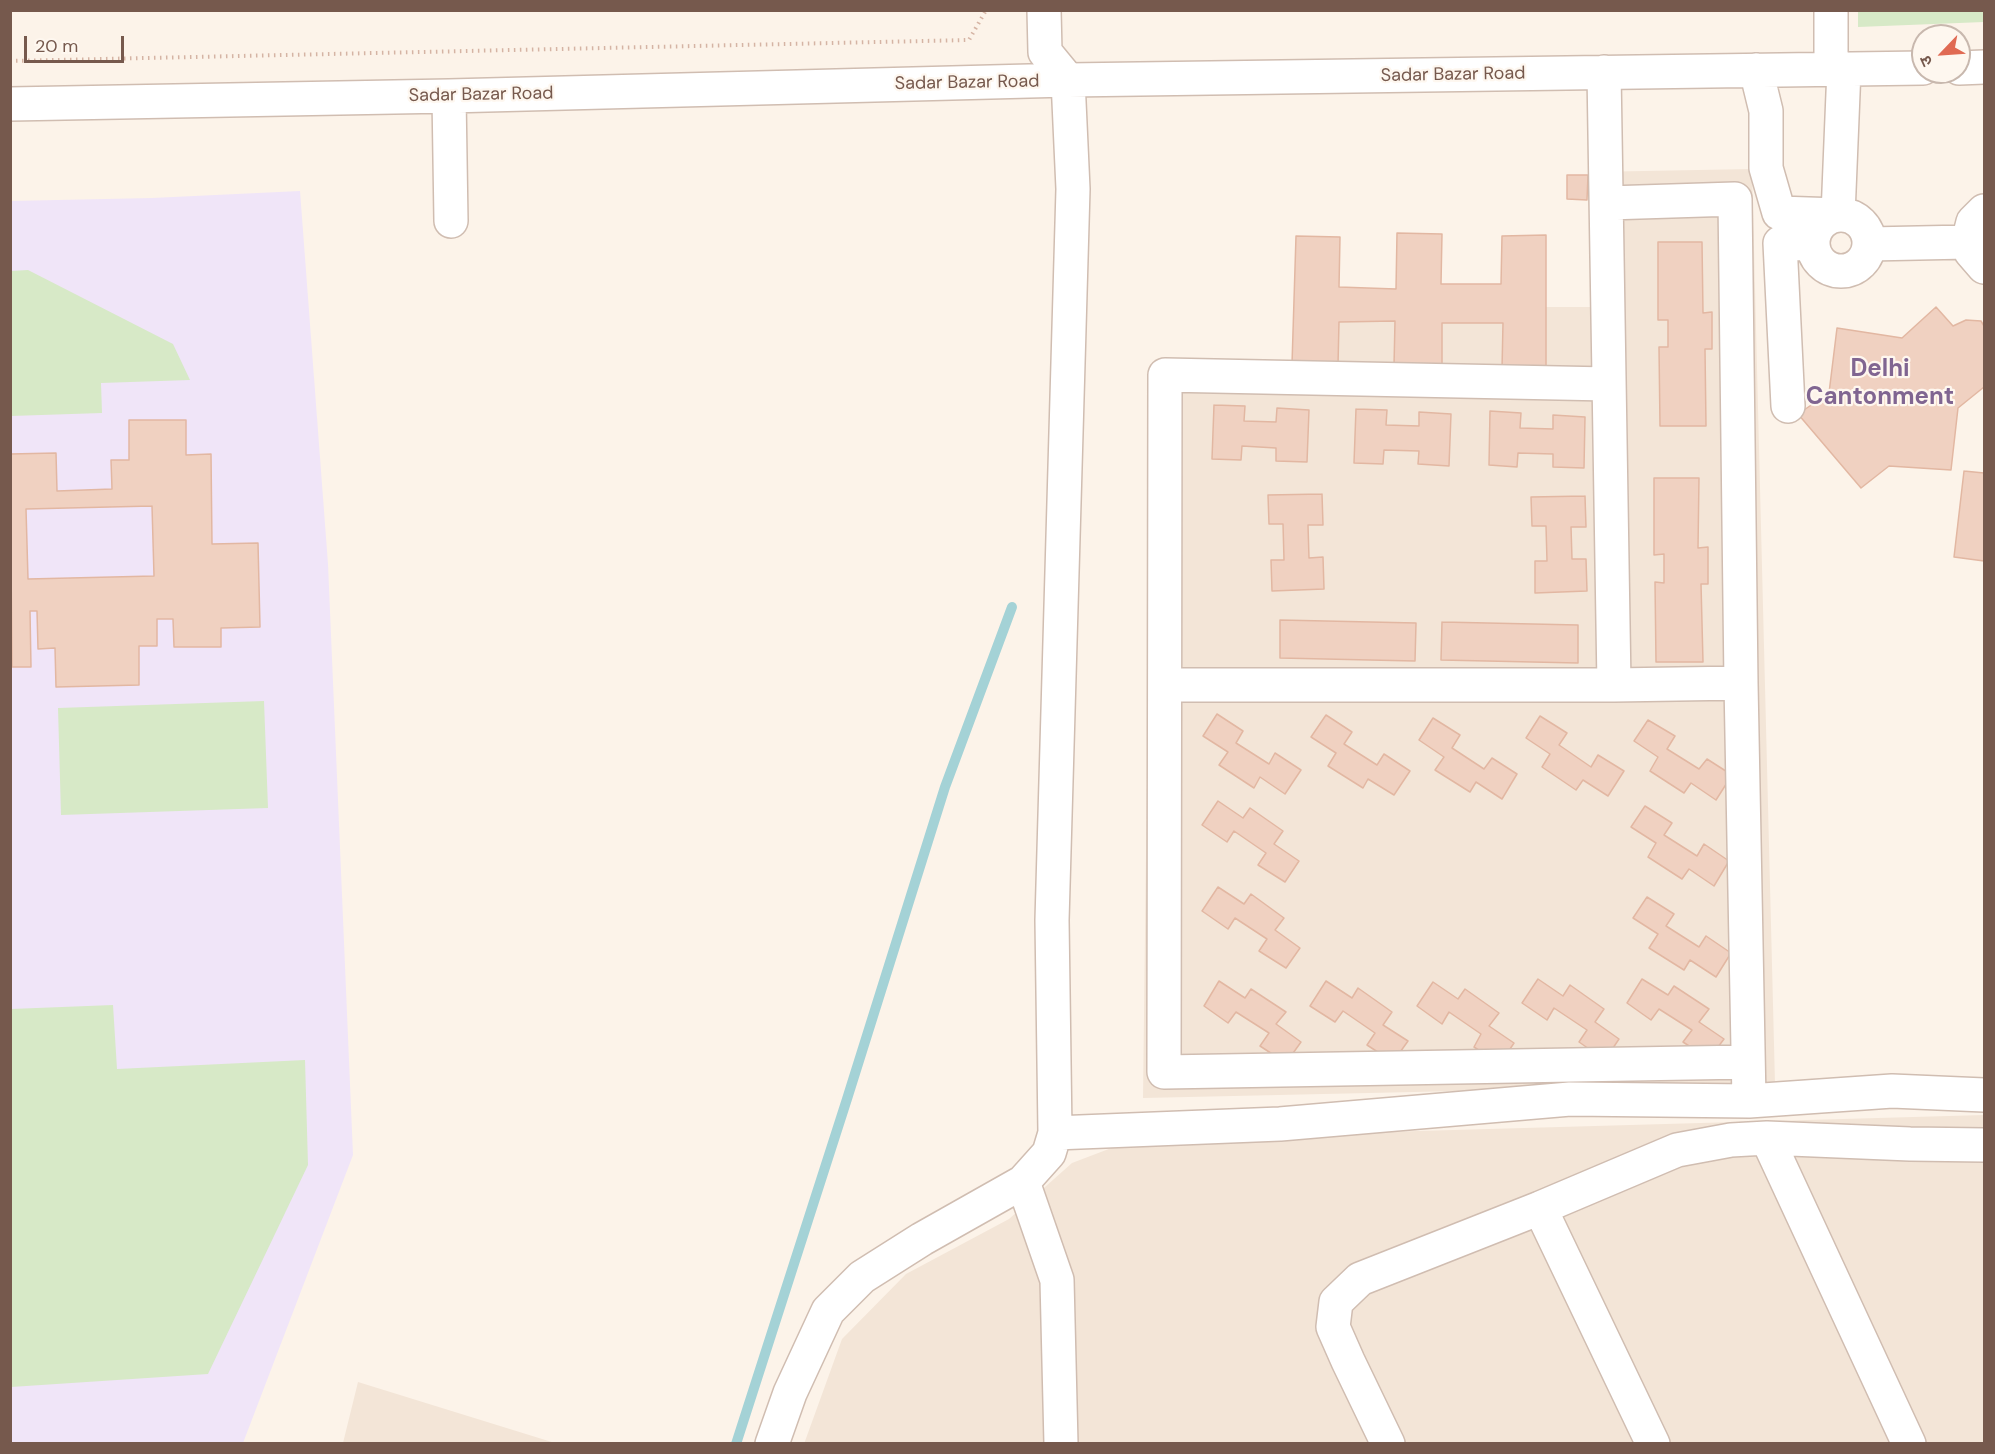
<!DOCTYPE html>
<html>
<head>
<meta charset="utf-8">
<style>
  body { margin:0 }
  #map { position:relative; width:1995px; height:1454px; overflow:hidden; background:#fcf3e9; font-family:"DM Sans","Noto Sans Devanagari",sans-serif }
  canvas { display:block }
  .frame { position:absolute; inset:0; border:12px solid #76594d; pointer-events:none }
  .north { position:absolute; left:1911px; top:24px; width:60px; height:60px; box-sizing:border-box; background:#fef7ef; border:2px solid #c8b8ae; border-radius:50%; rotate:245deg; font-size:16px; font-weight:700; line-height:24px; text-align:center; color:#76594d }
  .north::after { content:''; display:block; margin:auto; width:21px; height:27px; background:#e06a53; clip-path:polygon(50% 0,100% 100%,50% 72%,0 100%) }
  .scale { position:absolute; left:24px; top:36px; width:100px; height:27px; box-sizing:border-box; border:3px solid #76594d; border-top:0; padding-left:8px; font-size:18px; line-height:21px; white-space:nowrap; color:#76594d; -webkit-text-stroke:4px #fef7ef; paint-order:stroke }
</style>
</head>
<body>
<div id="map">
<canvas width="1995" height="1454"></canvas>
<div class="frame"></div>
<div class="north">उ</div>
<div class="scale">20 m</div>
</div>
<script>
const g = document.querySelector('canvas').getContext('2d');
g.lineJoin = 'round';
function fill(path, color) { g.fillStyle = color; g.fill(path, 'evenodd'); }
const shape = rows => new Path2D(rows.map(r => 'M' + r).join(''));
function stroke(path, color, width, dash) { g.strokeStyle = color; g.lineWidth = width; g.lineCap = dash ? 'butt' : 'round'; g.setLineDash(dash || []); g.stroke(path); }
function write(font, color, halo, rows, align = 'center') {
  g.font = font + ' "DM Sans",sans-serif'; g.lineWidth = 4.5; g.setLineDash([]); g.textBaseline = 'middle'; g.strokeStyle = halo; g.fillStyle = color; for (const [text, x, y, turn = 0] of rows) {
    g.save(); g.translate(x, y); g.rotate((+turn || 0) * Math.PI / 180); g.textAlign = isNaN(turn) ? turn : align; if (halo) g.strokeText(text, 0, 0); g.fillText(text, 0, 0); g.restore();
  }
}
fill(shape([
  [1752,169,1775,1084,1143,1098,1152,362,1338,365,1339,322,1395,321,1394,366,1442,323,1503,323,1502,369,1546,307,1591,307,1590,172],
  [1984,1115,1984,1443,804,1444,842,1339,906,1274,1009,1219,1072,1163,1135,1139],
  [358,1382,555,1443,343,1443]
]), '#f3e5d7');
fill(shape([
  [300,191,328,564,353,1155,243,1443,11,1443,10,201,152,198]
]), '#f0e5f8');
fill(shape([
  [1858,11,1984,11,1984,22,1858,27],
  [28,270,173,344,190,380,101,383,102,413,11,416,11,271],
  [264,701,268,808,61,815,58,708],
  [113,1005,117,1069,305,1060,308,1165,208,1374,11,1387,11,1009]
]), '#d7e9c7');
stroke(shape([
  [736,1444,847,1099,945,787,1012,607]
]), '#a4d2d6', 10);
const building = shape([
  [1567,175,1588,175,1587,200,1567,199,1567,175],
  [1397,233,1442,234,1441,284,1501,284,1502,236,1546,235,1546,371,1502,369,1503,323,1442,323,1442,367,1394,366,1395,321,1339,322,1338,365,1292,364,1296,236,1340,237,1339,287,1396,289,1397,233],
  [1658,242,1702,242,1703,313,1712,312,1712,349,1705,349,1706,426,1660,426,1659,347,1668,347,1668,320,1658,320,1658,242],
  [1936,307,1953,326,1966,320,1981,321,1984,326,1984,387,1958,408,1951,470,1889,466,1861,488,1798,414,1829,393,1837,328,1902,338,1936,307],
  [1214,405,1245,406,1244,421,1276,422,1277,408,1309,410,1307,462,1276,461,1276,448,1242,446,1241,460,1212,459,1214,405],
  [1356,409,1387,410,1386,425,1419,426,1419,412,1451,414,1449,466,1418,464,1419,451,1384,450,1383,464,1354,463,1356,409],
  [1490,411,1521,413,1520,428,1553,429,1553,415,1585,417,1584,468,1553,467,1553,454,1518,453,1517,467,1489,465,1490,411],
  [129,420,186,420,186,455,211,454,212,544,258,543,260,627,221,628,221,647,174,647,173,619,157,619,157,646,139,646,139,685,56,687,55,648,38,649,37,611,30,611,31,667,12,667,10,454,56,453,57,491,112,489,111,460,129,460,129,420],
  [129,420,186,420,186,455,211,454,212,544,258,543,260,627,221,628,221,647,174,647,173,619,157,619,157,646,139,646,139,685,56,687,55,648,38,649,37,611,30,611,31,667,12,667,10,454,56,453,57,491,112,489,111,460,129,460,129,420],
  [129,420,186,420,186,455,211,454,212,544,258,543,260,627,221,628,221,647,174,647,173,619,157,619,157,646,139,646,139,685,56,687,55,648,38,649,37,611,30,611,31,667,12,667,10,454,56,453,57,491,112,489,111,460,129,460,129,420],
  [152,506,154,576,28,579,26,509,152,506],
  [1964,471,1984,473,1984,561,1954,557,1964,471],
  [1654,478,1699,478,1698,548,1708,547,1708,584,1701,584,1703,662,1656,662,1655,582,1664,583,1664,554,1654,555,1654,478],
  [1322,494,1323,525,1308,525,1309,558,1323,557,1324,589,1272,591,1271,560,1284,560,1283,524,1269,524,1268,495,1322,494],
  [1585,496,1586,527,1571,527,1572,559,1586,559,1587,591,1535,593,1535,561,1547,561,1546,526,1532,526,1531,497,1585,496],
  [1280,620,1416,623,1415,661,1280,658,1280,620],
  [1442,622,1578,625,1578,663,1441,660,1442,622],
  [1217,714,1243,731,1236,743,1269,764,1275,753,1301,770,1285,794,1260,777,1254,788,1219,765,1228,752,1203,736,1217,714],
  [1326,715,1352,732,1344,744,1377,765,1384,754,1410,771,1394,795,1368,779,1363,788,1328,766,1336,753,1311,737,1326,715],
  [1540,716,1567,733,1559,745,1591,767,1598,755,1624,771,1608,796,1583,780,1576,790,1542,767,1550,754,1526,738,1540,716],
  [1433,718,1460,735,1452,748,1484,769,1492,758,1517,774,1502,799,1476,782,1470,792,1435,770,1444,757,1419,740,1433,718],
  [1648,720,1675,736,1667,749,1699,769,1707,759,1732,775,1716,800,1691,783,1684,793,1650,771,1658,757,1634,741,1648,720],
  [1218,801,1243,818,1250,808,1283,831,1274,844,1299,861,1285,882,1258,865,1266,853,1234,831,1227,842,1202,825,1218,801],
  [1645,806,1672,823,1664,835,1697,856,1704,844,1729,861,1714,886,1689,869,1682,879,1648,857,1656,843,1631,827,1645,806],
  [1218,887,1244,904,1251,894,1284,918,1275,930,1300,948,1286,968,1259,951,1267,939,1235,918,1228,929,1202,911,1218,887],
  [1647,897,1674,914,1666,926,1699,947,1706,936,1731,953,1716,977,1690,960,1684,970,1649,948,1658,934,1633,918,1647,897],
  [1538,979,1563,996,1570,985,1604,1009,1595,1022,1619,1039,1605,1060,1579,1042,1587,1030,1554,1008,1547,1020,1522,1003,1538,979],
  [1642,979,1668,995,1674,986,1709,1009,1699,1022,1724,1039,1709,1059,1683,1042,1692,1030,1659,1009,1651,1020,1627,1003,1642,979],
  [1219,981,1245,998,1251,989,1286,1012,1276,1024,1301,1042,1286,1063,1260,1046,1269,1033,1236,1012,1228,1023,1204,1006,1219,981],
  [1326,981,1352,998,1358,988,1392,1012,1383,1025,1408,1041,1393,1062,1367,1045,1375,1033,1343,1011,1335,1022,1310,1006,1326,981],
  [1433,982,1458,999,1465,989,1499,1013,1489,1026,1514,1043,1500,1064,1474,1047,1481,1034,1449,1012,1442,1024,1417,1006,1433,982]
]);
fill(building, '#f0d1c1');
stroke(building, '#e2b7a2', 1.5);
const minor = shape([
  [1044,10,1045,52,1068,80],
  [1959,68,1984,67],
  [1831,69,1831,10],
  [1756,70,1766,111,1766,168,1779,213,1838,215,1844,69],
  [1604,72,1614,685,1741,683,1749,1101],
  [449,96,451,221],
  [10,104,449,96,1068,80,1923,68],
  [1608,203,1735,199,1741,683],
  [1984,211,1973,222,1968,242,1971,252,1984,267],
  '1813 243a28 28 0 1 1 56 0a28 28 0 1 1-56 0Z',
  [1869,244,1968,242],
  [1608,384,1165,375,1164,1072,1748,1062],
  [1788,406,1780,243,1812,244],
  [1166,685,1614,685],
  [1055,1133,1280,1124,1570,1099,1749,1101,1892,1091,1984,1095],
  [1767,1138,1909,1444],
  [1023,1182,1057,1280,1061,1444],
  [1540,1208,1653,1444],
  [772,1444,790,1393,828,1311,862,1277,922,1239,1023,1182,1049,1153,1055,1133,1052,920,1073,189,1068,80],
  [1388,1444,1348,1361,1333,1327,1336,1302,1360,1279,1540,1208,1677,1150,1731,1140,1767,1138,1910,1144,1984,1145]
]);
stroke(minor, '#d0bdb1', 36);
stroke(shape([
  [10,61,969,40,986,10]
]), '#d5b4a4', 4, [1.5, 4.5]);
stroke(minor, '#fff', 33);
write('18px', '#76594d', '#fef7ef', [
  ["Sadar Bazar Road",1453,75,-1],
  ["Sadar Bazar Road",967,83,-1],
  ["Sadar Bazar Road",481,95,-1]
]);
write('bold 24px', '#806591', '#fef7ef', [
  ["Delhi",1880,370],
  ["Cantonment",1880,398]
]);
</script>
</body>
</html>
